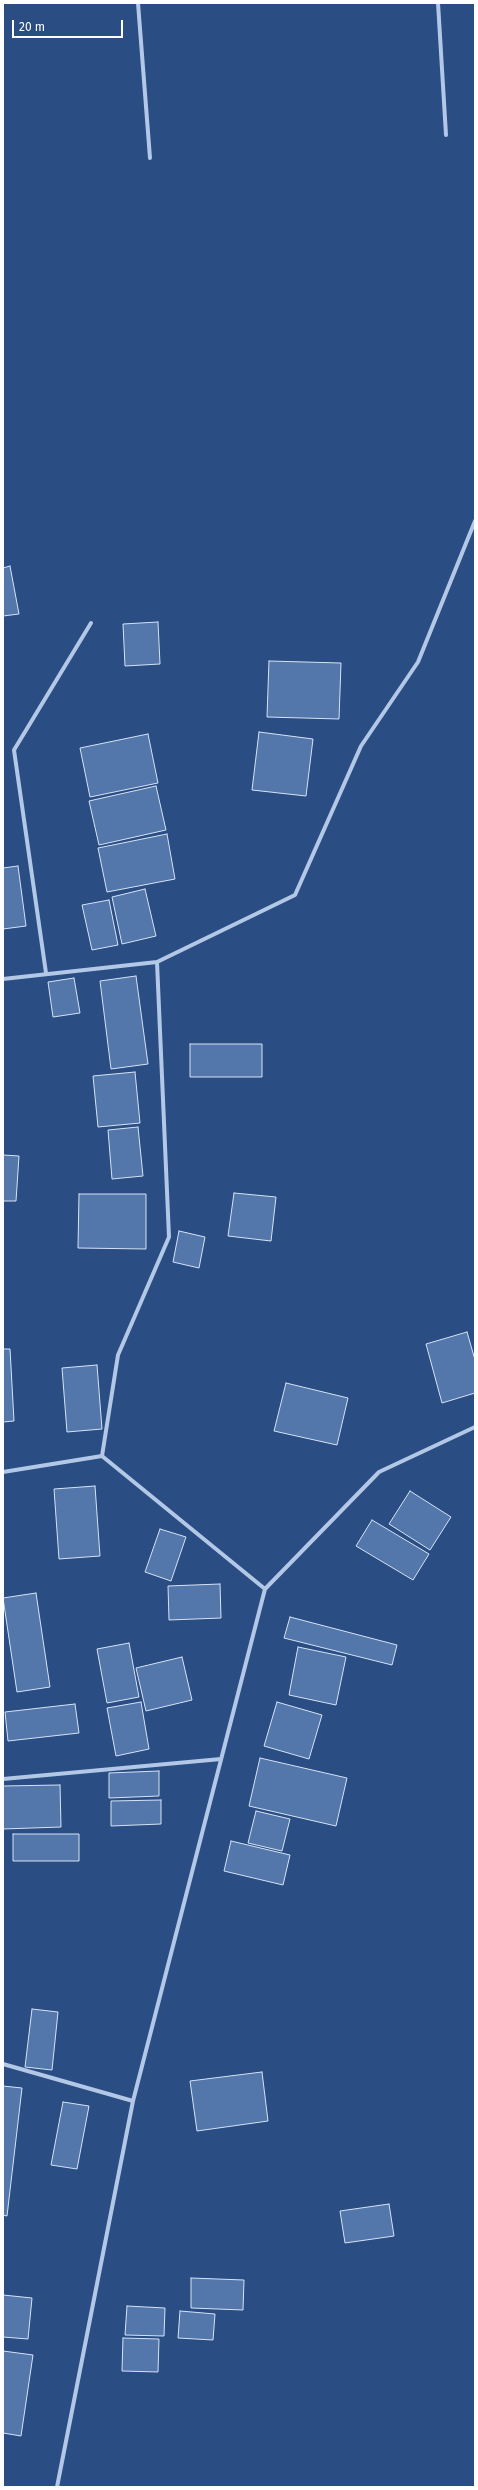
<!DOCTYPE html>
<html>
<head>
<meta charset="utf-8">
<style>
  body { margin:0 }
  #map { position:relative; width:478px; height:2490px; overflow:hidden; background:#2a4d83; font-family:"Fira Sans",sans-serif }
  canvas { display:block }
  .frame { position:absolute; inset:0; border:4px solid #fff; pointer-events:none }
  .scale { position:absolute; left:12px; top:20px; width:111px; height:18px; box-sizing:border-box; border:2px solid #fff; border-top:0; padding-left:5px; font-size:12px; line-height:14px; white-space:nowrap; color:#fff; -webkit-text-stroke:3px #2a4d83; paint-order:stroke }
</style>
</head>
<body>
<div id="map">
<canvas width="478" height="2490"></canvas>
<div class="frame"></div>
<div class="scale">20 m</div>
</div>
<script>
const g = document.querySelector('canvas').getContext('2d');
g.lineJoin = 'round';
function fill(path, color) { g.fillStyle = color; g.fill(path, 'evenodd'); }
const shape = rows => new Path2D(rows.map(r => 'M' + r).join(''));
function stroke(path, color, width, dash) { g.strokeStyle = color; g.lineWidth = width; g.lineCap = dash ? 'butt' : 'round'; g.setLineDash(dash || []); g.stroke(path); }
const building = shape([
  [10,566,19,614,3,616,3,568,10,566],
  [158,622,160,664,125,666,123,624,158,622],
  [269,661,341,663,339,719,267,717,269,661],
  [259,732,313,739,306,796,252,790,259,732],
  [148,734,158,783,90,797,80,748,148,734],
  [156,786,166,830,99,845,89,801,156,786],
  [167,834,175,879,107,892,98,848,167,834],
  [18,866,26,926,3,929,3,868,18,866],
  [145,889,156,936,122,944,112,897,145,889],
  [109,900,118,945,92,950,82,905,109,900],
  [136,976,148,1064,111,1069,100,981,136,976],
  [74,978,80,1013,53,1017,48,982,74,978],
  [190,1044,262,1044,262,1077,190,1077,190,1044],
  [135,1072,140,1123,98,1127,93,1076,135,1072],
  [138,1127,143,1176,112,1179,108,1130,138,1127],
  [3,1155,19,1156,16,1201,3,1201,3,1155],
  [234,1193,276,1197,271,1241,228,1236,234,1193],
  [79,1194,146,1194,146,1249,78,1248,79,1194],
  [179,1231,205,1237,199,1268,173,1262,179,1231],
  [467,1332,475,1360,475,1393,442,1403,426,1344,467,1332],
  [3,1349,10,1349,14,1421,3,1422,3,1349],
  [97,1365,102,1429,67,1432,62,1368,97,1365],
  [286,1383,348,1398,337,1445,274,1431,286,1383],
  [95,1486,100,1556,59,1559,54,1489,95,1486],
  [410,1491,451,1517,430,1550,389,1524,410,1491],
  [372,1520,429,1554,413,1580,356,1546,372,1520],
  [160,1529,186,1537,171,1581,145,1572,160,1529],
  [220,1584,221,1618,169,1620,168,1586,220,1584],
  [36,1593,50,1687,17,1692,3,1598,36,1593],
  [290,1617,397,1645,392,1665,284,1638,290,1617],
  [129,1643,139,1697,107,1703,97,1649,129,1643],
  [298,1647,346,1657,336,1705,289,1695,298,1647],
  [182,1657,192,1700,146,1711,136,1668,182,1657],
  [141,1702,149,1749,116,1756,107,1708,141,1702],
  [277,1702,322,1715,309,1759,264,1746,277,1702],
  [75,1704,79,1733,8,1741,5,1712,75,1704],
  [260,1758,347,1778,336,1826,249,1806,260,1758],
  [159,1771,159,1796,109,1798,109,1773,159,1771],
  [60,1785,61,1827,3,1829,3,1786,60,1785],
  [161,1800,161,1824,111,1826,111,1801,161,1800],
  [256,1811,290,1819,282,1851,248,1843,256,1811],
  [13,1834,79,1834,79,1861,13,1861,13,1834],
  [231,1841,290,1855,283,1885,224,1871,231,1841],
  [32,2009,58,2012,52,2070,25,2067,32,2009],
  [262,2072,268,2121,197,2131,190,2081,262,2072],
  [3,2086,22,2088,7,2216,3,2215,3,2086],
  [63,2102,89,2106,77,2169,51,2165,63,2102],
  [389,2204,394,2236,345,2243,340,2211,389,2204],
  [191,2278,244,2280,243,2310,191,2308,191,2278],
  [3,2295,32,2298,28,2339,3,2337,3,2295],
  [127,2306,165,2308,164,2336,125,2335,127,2306],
  [180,2311,215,2314,213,2340,178,2338,180,2311],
  [123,2338,159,2339,158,2372,122,2371,123,2338],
  [3,2351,33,2355,21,2436,3,2433,3,2351]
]);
fill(building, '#5376ab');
stroke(building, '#d6e3f5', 1);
stroke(shape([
  [138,3,150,158],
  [438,3,446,135],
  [46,973,14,750,91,623],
  [3,979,157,962,295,895,361,746,418,662,475,521],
  [102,1456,118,1355,169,1237,157,962],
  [3,1472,102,1456,265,1589],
  [3,1779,221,1759],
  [3,2064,133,2101],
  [57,2487,133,2101,265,1589,379,1472,475,1427]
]), '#b3c8e6', 4);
</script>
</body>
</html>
